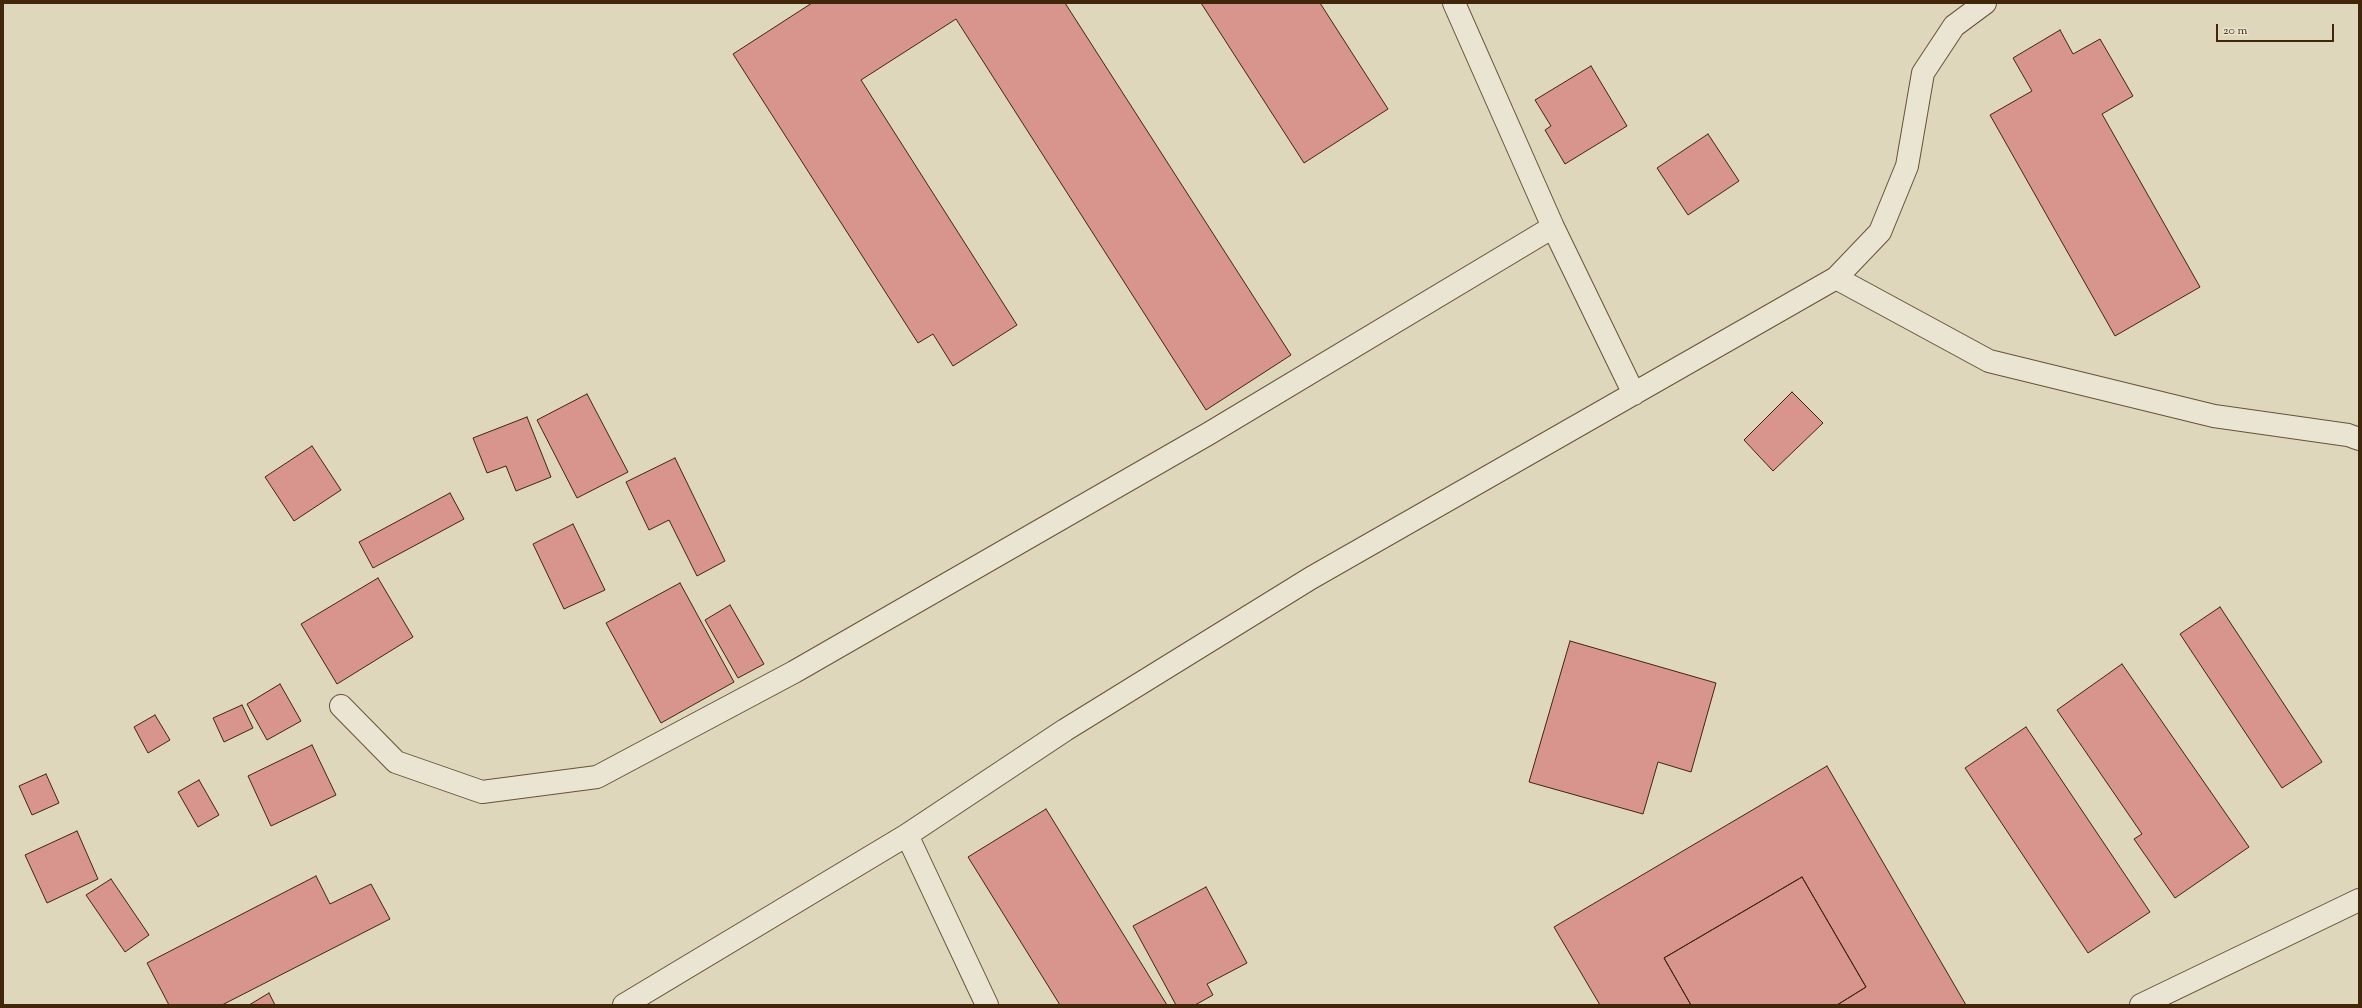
<!DOCTYPE html>
<html>
<head>
<meta charset="utf-8">
<style>
  body { margin:0 }
  #map { position:relative; width:2362px; height:1008px; overflow:hidden; background:#ded7bc; font-family:"Sorts Mill Goudy",serif }
  canvas { display:block }
  .frame { position:absolute; inset:0; border:4px solid #412609; pointer-events:none }
  .scale { position:absolute; left:2216px; top:24px; width:118px; height:18px; box-sizing:border-box; border:2px solid #412609; border-top:0; padding-left:5px; font-size:12px; line-height:14px; white-space:nowrap; color:#412609; -webkit-text-stroke:3px #eae5d3; paint-order:stroke }
</style>
</head>
<body>
<div id="map">
<canvas width="2362" height="1008"></canvas>
<div class="frame"></div>
<div class="scale">20 m</div>
</div>
<script>
const g = document.querySelector('canvas').getContext('2d');
g.lineJoin = 'round';
function fill(path, color) { g.fillStyle = color; g.fill(path, 'evenodd'); }
const shape = rows => new Path2D(rows.map(r => 'M' + r).join(''));
function stroke(path, color, width, dash) { g.strokeStyle = color; g.lineWidth = width; g.lineCap = dash ? 'butt' : 'round'; g.setLineDash(dash || []); g.stroke(path); }
const building = shape([
  [812,3,1065,3,1291,355,1206,410,956,19,861,80,1017,325,953,366,933,334,918,343,733,54,812,3],
  [1201,3,1320,3,1388,109,1304,163,1201,3],
  [2060,30,2073,54,2100,39,2133,96,2102,114,2200,287,2115,336,1990,115,2032,91,2013,58,2060,30],
  [1591,66,1627,126,1565,164,1545,130,1551,126,1535,100,1591,66],
  [1708,134,1739,181,1688,215,1657,168,1708,134],
  [1792,392,1823,423,1773,471,1744,440,1792,392],
  [587,394,628,472,577,498,537,420,587,394],
  [527,417,551,477,516,491,506,466,487,473,473,438,527,417],
  [312,446,341,490,294,521,265,477,312,446],
  [675,458,725,561,697,576,669,520,649,530,626,482,675,458],
  [450,493,464,519,373,568,359,542,450,493],
  [573,524,605,590,564,609,533,544,573,524],
  [378,578,413,637,337,684,301,624,378,578],
  [680,583,734,682,661,723,606,623,680,583],
  [730,605,764,664,738,678,705,620,730,605],
  [2220,607,2322,762,2282,788,2180,634,2220,607],
  [1570,641,1716,683,1691,772,1658,762,1643,814,1529,782,1570,641],
  [2122,664,2249,847,2175,898,2134,839,2142,834,2057,710,2122,664],
  [280,684,301,721,267,740,247,704,280,684],
  [242,705,253,728,224,742,213,718,242,705],
  [155,715,170,740,148,753,134,727,155,715],
  [2026,727,2150,912,2088,953,1965,768,2026,727],
  [312,745,336,795,271,826,248,776,312,745],
  [1827,766,1966,1005,1837,1005,1866,987,1802,877,1664,958,1691,1005,1600,1005,1554,927,1827,766],
  [46,774,59,803,32,815,19,786,46,774],
  [199,780,219,815,198,827,178,792,199,780],
  [1046,809,1167,1005,1060,1005,968,857,1046,809],
  [77,831,98,879,47,903,25,855,77,831],
  [316,876,330,904,371,884,390,919,222,1005,169,1005,147,963,316,876],
  [1802,877,1866,987,1837,1005,1691,1005,1664,958,1802,877],
  [111,879,149,935,125,952,86,895,111,879],
  [1206,887,1247,963,1207,984,1213,995,1195,1005,1176,1005,1133,926,1206,887],
  [269,993,275,1005,249,1005,269,993]
]);
fill(building, '#d8958d');
stroke(building, '#412609', 1);
const street = shape([
  [1454,3,1553,227,1634,394],
  [1836,278,1989,361,2214,416,2348,435,2359,439],
  [341,706,396,762,482,792,597,777,794,672,1208,434,1553,227],
  [907,835,987,1005],
  [624,1005,907,835,1065,730,1311,578,1836,278,1880,232,1907,166,1923,73,1954,26,1985,3],
  [2141,1005,2359,900]
]);
stroke(street, '#685236', 24);
stroke(street, '#eae5d3', 22);
</script>
</body>
</html>
